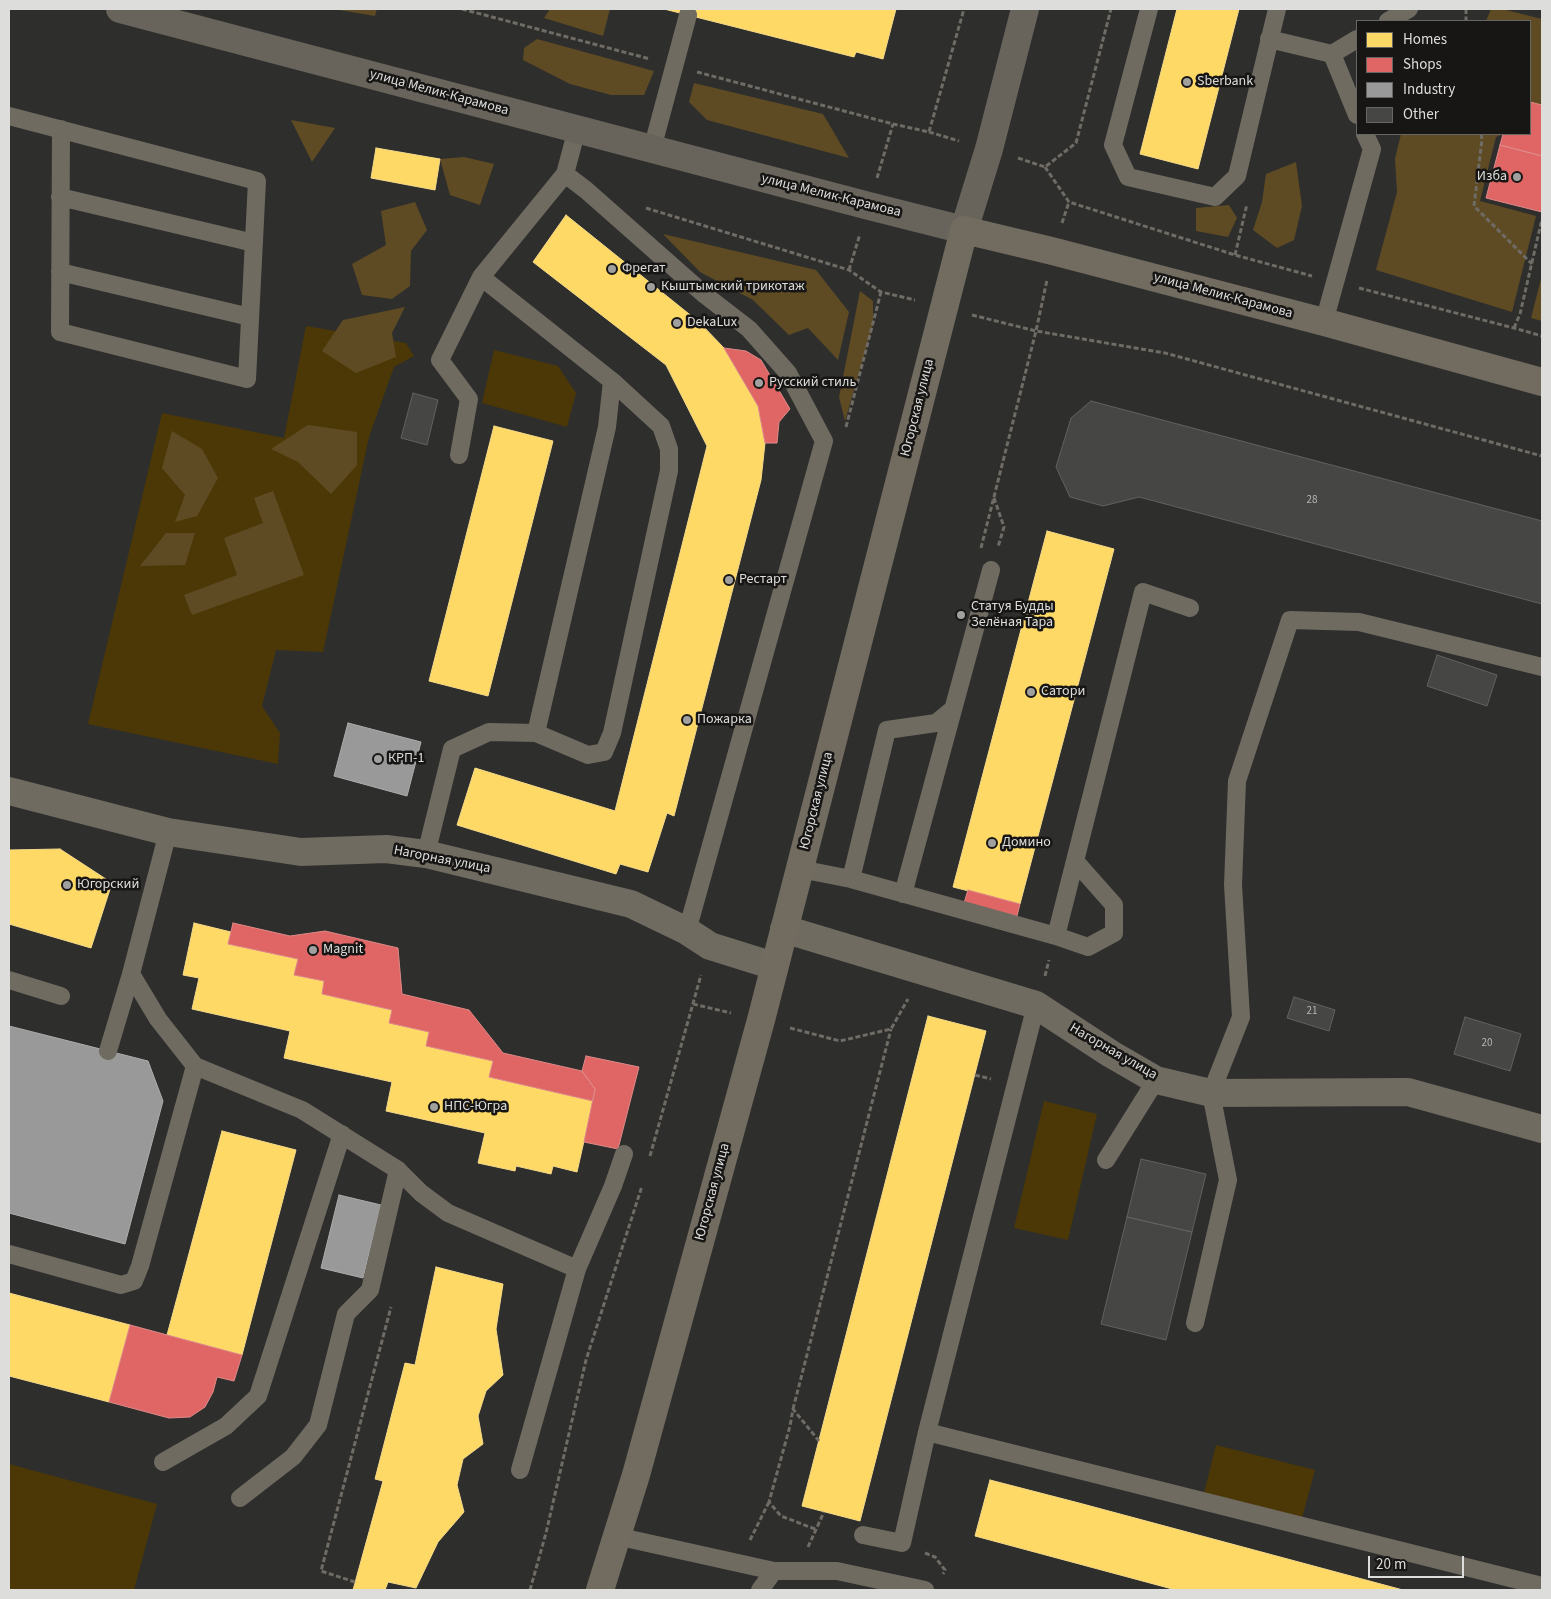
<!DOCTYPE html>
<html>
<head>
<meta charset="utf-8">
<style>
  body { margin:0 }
  #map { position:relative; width:1551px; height:1599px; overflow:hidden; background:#2e2e2d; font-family:"Source Sans 3",sans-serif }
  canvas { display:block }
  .frame { position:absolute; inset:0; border:10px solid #dddddb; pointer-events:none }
  .legend { position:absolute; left:1356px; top:20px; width:175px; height:115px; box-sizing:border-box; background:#171615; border:1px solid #666664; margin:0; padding:6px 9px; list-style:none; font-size:15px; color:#dddddb }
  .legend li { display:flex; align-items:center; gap:10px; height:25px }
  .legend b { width:25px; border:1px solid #666664 }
  .scale { position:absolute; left:1368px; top:1556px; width:96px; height:22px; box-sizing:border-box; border:2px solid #dddddb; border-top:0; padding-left:6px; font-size:15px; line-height:18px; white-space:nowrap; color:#dddddb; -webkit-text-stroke:4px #171615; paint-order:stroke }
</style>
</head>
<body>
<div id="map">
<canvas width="1551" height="1599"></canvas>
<div class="frame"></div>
<ul class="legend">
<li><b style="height:14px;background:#ffd966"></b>Homes</li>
<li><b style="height:14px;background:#e06666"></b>Shops</li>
<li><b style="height:14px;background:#999"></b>Industry</li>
<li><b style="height:14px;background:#464645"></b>Other</li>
</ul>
<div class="scale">20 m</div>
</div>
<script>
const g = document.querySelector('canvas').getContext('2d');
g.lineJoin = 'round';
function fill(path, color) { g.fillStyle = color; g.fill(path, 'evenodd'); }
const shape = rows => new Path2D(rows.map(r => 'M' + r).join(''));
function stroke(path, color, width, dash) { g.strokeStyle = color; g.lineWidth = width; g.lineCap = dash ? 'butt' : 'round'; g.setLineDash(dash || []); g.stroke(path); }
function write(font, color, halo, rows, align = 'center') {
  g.font = font + ' "Source Sans 3",sans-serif'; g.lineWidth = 5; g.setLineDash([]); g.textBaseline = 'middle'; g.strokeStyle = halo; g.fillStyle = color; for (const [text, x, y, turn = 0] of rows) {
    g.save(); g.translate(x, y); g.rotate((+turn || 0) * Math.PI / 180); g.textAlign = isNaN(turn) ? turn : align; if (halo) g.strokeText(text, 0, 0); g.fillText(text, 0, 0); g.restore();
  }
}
fill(shape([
  [306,326,406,343,414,356,394,367,369,437,323,652,276,650,262,706,280,733,278,764,88,724,162,413,284,438],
  [494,350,558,366,576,393,567,427,482,403],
  [1044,1101,1097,1114,1068,1240,1014,1228],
  [1216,1445,1315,1470,1302,1518,1204,1493],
  [9,1464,157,1504,134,1590,9,1590]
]), '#4b3806');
fill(shape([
  [320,9,377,9,375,16,339,10],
  [550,9,610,9,603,36,544,18],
  [1491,9,1502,9,1542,19,1542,114,1530,121,1530,21,1486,21],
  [537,39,654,71,644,95,611,95,570,84,523,60,524,48],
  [694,83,823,114,849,158,707,120,689,102],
  [291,120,335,128,312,162],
  [1401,134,1503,134,1496,137,1480,201,1536,216,1512,312,1376,270,1397,192,1395,159],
  [464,157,494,164,480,205,450,195,440,159],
  [1296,162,1302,206,1294,240,1277,248,1253,230,1262,202,1266,174],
  [415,202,427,230,411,251,410,286,392,299,362,295,352,264,386,245,381,211],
  [1229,205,1237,218,1228,237,1196,231,1196,208],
  [663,234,816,270,849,312,838,360,808,328,789,335,753,300,700,272],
  [1542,275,1542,321,1531,318],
  [860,291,873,301,873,325,845,421,839,397],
  [405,307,392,333,396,357,356,373,322,351,343,320],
  [308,425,357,432,357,465,331,494,298,462,271,449],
  [172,431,202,449,218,478,197,516,175,522,185,495,162,468],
  [273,491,304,575,192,615,184,595,237,575,224,538,263,523,254,498],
  [166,533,195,533,185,565,140,566]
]), '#5e4b23');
const homes = shape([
  [664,9,896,9,883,59,856,52,854,57,664,9],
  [1177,9,1239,9,1198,169,1140,154,1177,9],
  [376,148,440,159,435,190,371,178,376,148],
  [566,215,699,322,724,348,758,406,765,443,761,480,674,816,667,813,648,872,620,864,616,874,457,825,475,768,615,811,707,446,666,365,533,262,566,215],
  [494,426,553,441,488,696,429,681,494,426],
  [1047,531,1114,549,1020,904,953,887,1047,531],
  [60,849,112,883,91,948,9,924,9,850,60,849],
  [194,923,231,932,228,944,298,959,294,975,324,981,322,994,392,1010,389,1023,429,1032,426,1046,493,1061,489,1077,593,1101,577,1172,553,1166,551,1174,516,1166,515,1171,478,1163,485,1133,386,1111,392,1082,284,1058,290,1031,192,1009,199,978,183,975,194,923],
  [928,1016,986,1031,860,1521,802,1506,928,1016],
  [222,1131,296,1150,242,1355,167,1335,222,1131],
  [436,1267,503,1284,496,1329,503,1375,486,1391,478,1416,483,1444,463,1459,457,1485,464,1512,438,1542,416,1588,388,1582,385,1590,353,1590,383,1481,375,1479,405,1363,415,1365,436,1267],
  [9,1293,130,1325,109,1402,9,1376,9,1293],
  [990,1480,1079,1503,1403,1590,1176,1590,975,1536,990,1480]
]);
fill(homes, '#ffd966');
stroke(homes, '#f5da89', 1);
const shops = shape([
  [1530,102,1542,105,1542,156,1500,145,1503,134,1530,134,1530,102],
  [1500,145,1542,156,1542,212,1486,198,1500,145],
  [724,348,746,351,761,360,790,409,779,422,777,443,765,443,758,406,724,348],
  [968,890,1020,904,1017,916,964,903,968,890],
  [233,923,290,936,325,931,398,948,402,994,469,1010,503,1053,582,1071,595,1089,593,1101,489,1077,493,1061,426,1046,429,1032,389,1023,392,1010,322,994,324,981,294,975,298,959,228,944,233,923],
  [586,1056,639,1067,618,1149,584,1142,595,1089,582,1071,586,1056],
  [130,1325,242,1355,234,1381,217,1377,213,1392,205,1407,190,1417,169,1418,109,1402,130,1325]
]);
fill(shops, '#e06666');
stroke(shops, '#df8a89', 1);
const industry = shape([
  [348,723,421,742,407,796,334,776,348,723],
  [9,1026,148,1061,163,1101,125,1244,9,1213,9,1026],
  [339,1195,381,1205,363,1278,321,1268,339,1195]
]);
fill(industry, '#999');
stroke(industry, '#adadad', 1);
const building = shape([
  [413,393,438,400,427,445,401,438,413,393],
  [1091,401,1542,521,1542,604,1139,497,1103,506,1070,497,1056,467,1071,418,1091,401],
  [1437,655,1497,675,1487,706,1427,686,1437,655],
  [1294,997,1335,1010,1329,1031,1287,1018,1294,997],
  [1465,1017,1521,1034,1510,1071,1454,1054,1465,1017],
  [1141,1159,1206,1174,1192,1232,1127,1217,1141,1159],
  [1127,1217,1192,1232,1166,1340,1101,1324,1127,1217]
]);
fill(building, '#464645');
stroke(building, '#616160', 1);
stroke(shape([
  [462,9,650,59],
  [1466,9,1466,21],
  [697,72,893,124,929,132,964,9],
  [929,132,959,141],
  [1481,134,1482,139,1474,206,1532,264],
  [1018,158,1045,167,1076,143,1111,9],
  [1045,167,1069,202,1235,255,1312,276],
  [877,178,893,124],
  [646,208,849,270,881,292,915,300],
  [1062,223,1069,202],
  [1235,255,1247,204],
  [849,270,860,234],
  [1359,288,1514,328,1542,336],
  [972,315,1036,331,1165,353,1542,456],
  [1514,328,1520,314,1542,219],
  [846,427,881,292],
  [994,498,1004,527,998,547],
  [981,548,1036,331,1047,280],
  [1045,976,1049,960],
  [693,1004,731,1013],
  [790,1028,840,1041,891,1029,908,999],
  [975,1075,991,1079],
  [650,1156,701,975],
  [793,1409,891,1029],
  [815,1529,781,1516,769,1502,790,1426,793,1409,819,1441],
  [750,1540,769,1502],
  [808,1547,824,1512],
  [925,1553,935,1557,945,1570,943,1574],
  [355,1582,321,1571,391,1307],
  [530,1590,546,1533,586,1360,642,1186]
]), '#6f6b65', 3, [5, 2.5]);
stroke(shape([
  [1149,9,1113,145,1128,177,1215,197,1237,176,1277,9],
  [1388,21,1409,9],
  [1269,39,1332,54,1357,115],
  [1332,54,1357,39],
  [9,116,257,181,247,379,60,332,61,129],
  [652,149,688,15],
  [565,174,586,190,705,295,749,329,788,373,824,441,687,931],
  [60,197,254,243],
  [60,272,250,317],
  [1324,322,1372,149,1365,134],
  [459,455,469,399,440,360,481,277],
  [536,733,607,427,612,381],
  [426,854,452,749,489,732,536,733,588,755,604,752,612,733,669,471,669,449,661,426,612,381,481,277,565,174,577,129],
  [800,869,851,879,1056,936,1143,592,1190,608],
  [851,879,887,730,936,723,952,710],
  [903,894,991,570],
  [1056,936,1088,947,1114,933,1114,905,1075,861],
  [131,974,158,1019,195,1066,302,1110,398,1170,421,1193,448,1213,577,1269],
  [9,980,61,996],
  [1036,1005,927,1432,1542,1586],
  [108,1051,131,974,168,832],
  [1106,1160,1156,1080],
  [9,1254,121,1285,134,1281,140,1266,195,1066],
  [1195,1323,1228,1180,1211,1093,1241,1017,1233,885,1237,781,1290,620,1359,622,1542,667],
  [163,1462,226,1426,258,1396,342,1134],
  [520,1470,577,1269,613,1186,624,1154],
  [240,1498,293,1457,318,1425,346,1314,370,1290,398,1170],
  [863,1535,902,1543,927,1432],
  [616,1536,774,1571,837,1571,925,1590],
  [760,1590,774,1571]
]), '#706b61', 18);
stroke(shape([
  [9,791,168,832,301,852,386,849,426,854,631,904,687,931,710,946,774,966],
  [784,929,1036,1005,1111,1054,1156,1080,1211,1093,1408,1092,1542,1129]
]), '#706b61', 28);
stroke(shape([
  [120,9,869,206,964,230,989,149,1025,9]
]), '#69645b', 28);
stroke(shape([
  [600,1590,636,1475,761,1020,964,230,1052,251,1324,322,1542,382]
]), '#716b60', 28);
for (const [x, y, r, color] of [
  [1187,82,5,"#a0a09e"],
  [1517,177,5,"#a0a09e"],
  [612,269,5,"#a0a09e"],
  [651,287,5,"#a0a09e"],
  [677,323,5,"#a0a09e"],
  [759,383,5,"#a0a09e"],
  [729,580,5,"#a0a09e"],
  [961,615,5,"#a0a09e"],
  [1031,692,5,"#a0a09e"],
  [687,720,5,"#a0a09e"],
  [378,759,5,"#a0a09e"],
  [992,843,5,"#a0a09e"],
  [67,885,5,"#a0a09e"],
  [313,950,5,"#a0a09e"],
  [434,1107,5,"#a0a09e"]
]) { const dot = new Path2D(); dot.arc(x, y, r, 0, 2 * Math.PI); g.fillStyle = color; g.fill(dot); stroke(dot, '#171615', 2); }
write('11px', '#b7b7b6', null, [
  ["28",1312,501],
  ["21",1312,1012],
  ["20",1487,1044]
]);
write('14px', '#dddddb', '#171615', [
  ["Sberbank",1197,82],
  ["Изба",1507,177,"right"],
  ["Фрегат",622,269],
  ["Кыштымский трикотаж",661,287],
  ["DekaLux",687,323],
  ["Русский стиль",769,383],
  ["Рестарт",739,580],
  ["Статуя Будды",971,607],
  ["Зелёная Тара",971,623],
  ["Сатори",1041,692],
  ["Пожарка",697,720],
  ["КРП-1",388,759],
  ["Домино",1002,843],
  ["Югорский",77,885],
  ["Magnit",323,950],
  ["НПС-Югра",444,1107]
], 'left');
write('14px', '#dddddb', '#171615', [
  ["улица Мелик-Карамова",439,93,15],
  ["улица Мелик-Карамова",831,196,14],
  ["улица Мелик-Карамова",1223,296,15],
  ["Югорская улица",918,408,-76],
  ["Югорская улица",817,801,-76],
  ["Нагорная улица",442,860,11],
  ["Нагорная улица",1113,1052,30],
  ["Югорская улица",713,1192,-75]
]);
</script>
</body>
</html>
